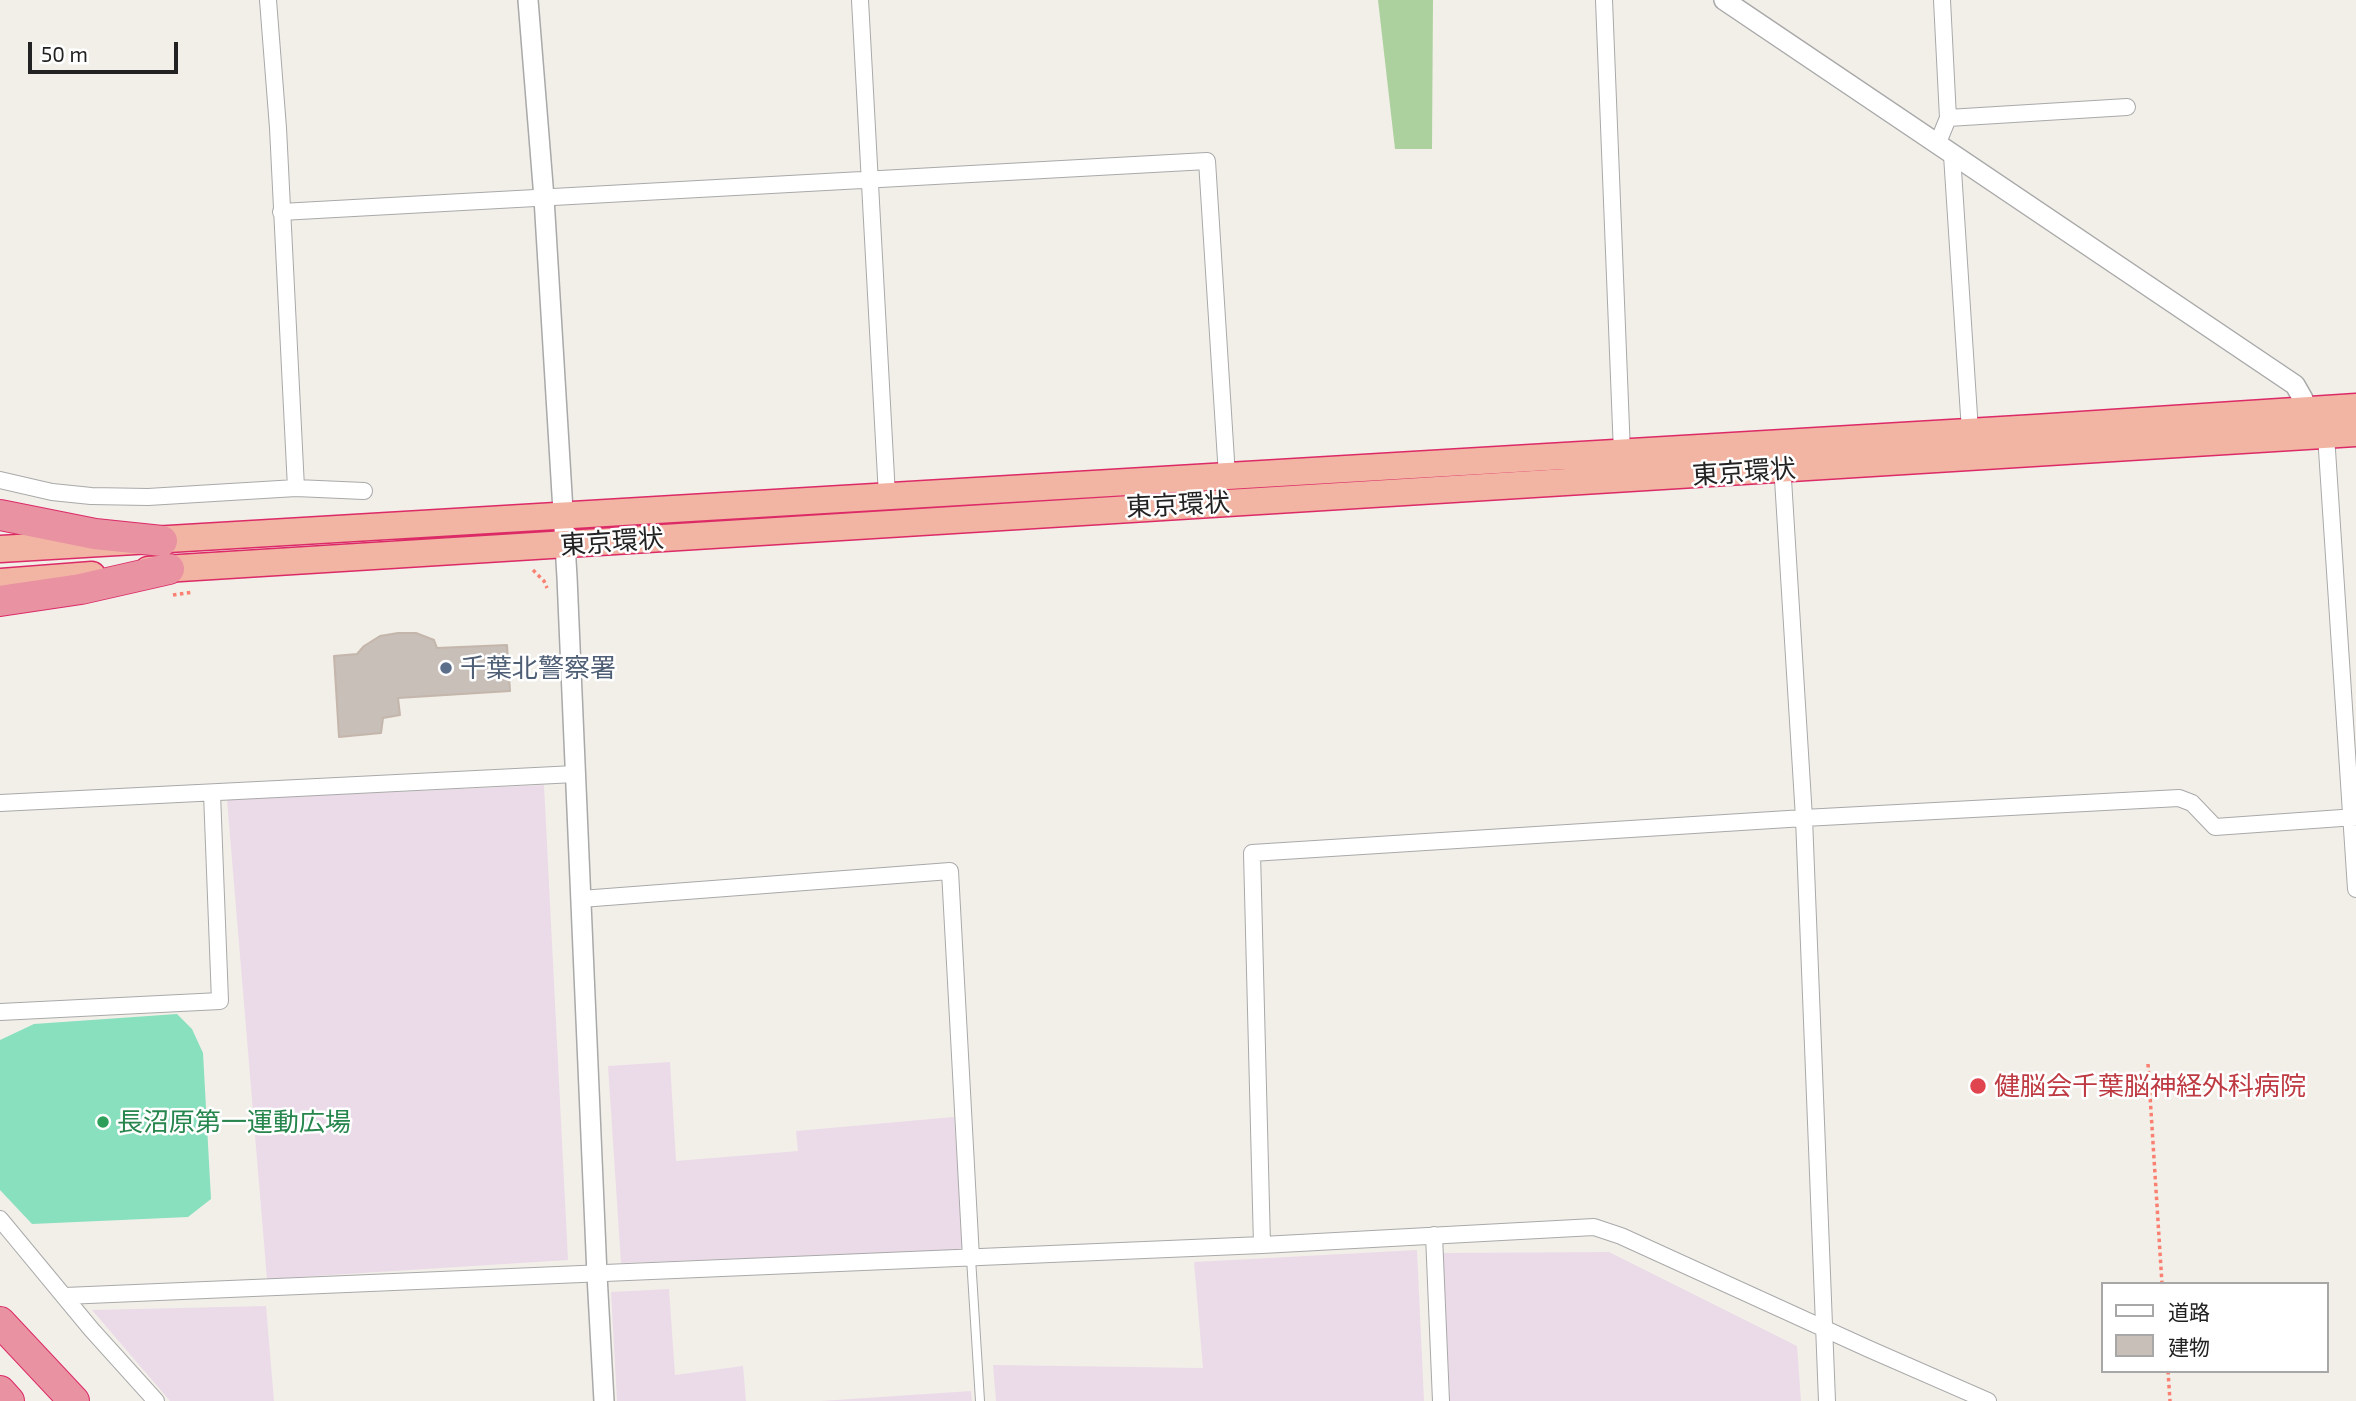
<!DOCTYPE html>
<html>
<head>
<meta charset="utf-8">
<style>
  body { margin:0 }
  #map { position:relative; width:2356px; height:1401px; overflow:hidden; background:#f2efe9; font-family:"Exo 2","Noto Sans JP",sans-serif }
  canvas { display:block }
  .legend { position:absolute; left:2101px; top:1282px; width:228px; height:91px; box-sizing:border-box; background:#fff; border:2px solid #a7a7a7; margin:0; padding:9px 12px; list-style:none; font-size:21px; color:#222 }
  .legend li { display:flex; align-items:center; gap:14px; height:35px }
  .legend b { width:35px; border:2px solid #a7a7a7 }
  .scale { position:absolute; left:28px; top:42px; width:150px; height:32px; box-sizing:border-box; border:4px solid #222; border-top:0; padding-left:9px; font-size:21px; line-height:24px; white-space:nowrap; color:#222; -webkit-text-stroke:5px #fff; paint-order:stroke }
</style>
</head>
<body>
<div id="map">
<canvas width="2356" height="1401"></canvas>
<ul class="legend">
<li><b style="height:9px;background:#fff"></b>道路</li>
<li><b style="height:19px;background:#c7bfb8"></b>建物</li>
</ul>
<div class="scale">50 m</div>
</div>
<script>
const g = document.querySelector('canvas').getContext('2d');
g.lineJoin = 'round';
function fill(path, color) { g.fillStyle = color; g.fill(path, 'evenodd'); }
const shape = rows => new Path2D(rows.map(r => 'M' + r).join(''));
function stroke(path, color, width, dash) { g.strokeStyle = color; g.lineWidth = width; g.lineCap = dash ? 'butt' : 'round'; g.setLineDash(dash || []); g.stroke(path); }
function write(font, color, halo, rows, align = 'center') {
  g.font = font + ' "Exo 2","Noto Sans JP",sans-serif'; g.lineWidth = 5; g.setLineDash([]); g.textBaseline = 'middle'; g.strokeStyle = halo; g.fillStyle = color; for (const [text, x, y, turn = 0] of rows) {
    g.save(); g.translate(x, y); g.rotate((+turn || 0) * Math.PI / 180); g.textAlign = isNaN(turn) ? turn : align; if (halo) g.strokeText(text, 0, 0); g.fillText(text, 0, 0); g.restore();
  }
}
fill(shape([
  [544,785,568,1260,267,1279,227,800],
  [670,1062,676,1161,798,1151,796,1131,954,1117,963,1250,621,1263,608,1066],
  [1417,1250,1424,1401,996,1401,993,1365,1203,1368,1194,1262],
  [1609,1252,1797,1346,1801,1401,1450,1401,1443,1253],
  [669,1289,675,1375,743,1366,746,1401,617,1401,611,1292],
  [266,1306,274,1401,170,1401,92,1310],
  [971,1391,972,1401,821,1401]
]), '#ebdbe8');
fill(shape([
  [1378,0,1433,0,1432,149,1395,149]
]), '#add19e');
fill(shape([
  [177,1014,192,1029,203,1053,211,1199,188,1217,32,1224,0,1190,0,1040,34,1024]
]), '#88e0be');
const building = shape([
  [398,633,416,633,434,640,437,648,507,645,510,691,398,698,400,715,383,718,381,733,339,737,334,656,357,654,364,646,380,636,398,633]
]);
fill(building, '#c7bfb8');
stroke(building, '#c4b6ab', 2);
const service = shape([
  [971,1258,980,1401]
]);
const minor = shape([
  [268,0,278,128,296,488],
  [860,0,887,496],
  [1604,0,1622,453],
  [1948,118,2127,107],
  [1937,145,1948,118,1942,0],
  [1952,155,1970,431],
  [281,212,1207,161,1227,476],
  [2326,435,2356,889],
  [1782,463,1804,818,1827,1401],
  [0,480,52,492,91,496,148,497,296,488,364,491],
  [0,803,575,774],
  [581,899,950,871,971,1258],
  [0,1012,220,1001,212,793],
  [0,1219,91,1329,156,1401],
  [1434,1235,1441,1401],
  [1262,1245,1252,853,1804,818,2179,798,2192,803,2215,827,2356,817],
  [65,1296,1262,1245,1594,1227,1621,1236,1869,1349,1988,1401]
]);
const tertiary = shape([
  [528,0,544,198,567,577,597,1275,604,1401],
  [1724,0,2295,385,2303,399,2303,410]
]);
const trunk = shape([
  [0,549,2035,428,2356,407],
  [148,570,2356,433],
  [0,582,92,575]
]);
const motorway = shape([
  [0,515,95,534,162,541],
  [0,601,81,589,169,569],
  [0,1322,74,1401],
  [0,1391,9,1401]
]);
stroke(service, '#a9a9a9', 10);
stroke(minor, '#a9a9a9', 18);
stroke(tertiary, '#a9a9a9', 22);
stroke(trunk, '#dc2a67', 29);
stroke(motorway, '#dc2a67', 32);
stroke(shape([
  [533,570,544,581,547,588],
  [173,595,193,592],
  [2148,1064,2162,1284],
  [2168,1371,2170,1401]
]), '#fa8072', 3.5, [3.5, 3.5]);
stroke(service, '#fff', 8);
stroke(minor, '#fff', 16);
stroke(tertiary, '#fff', 19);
stroke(trunk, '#f2b4a3', 26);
stroke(motorway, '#e892a2', 30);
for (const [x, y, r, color] of [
  [446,668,7,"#5c6f8a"],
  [1978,1086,9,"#e0444e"],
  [103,1122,7,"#2e9e5b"]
]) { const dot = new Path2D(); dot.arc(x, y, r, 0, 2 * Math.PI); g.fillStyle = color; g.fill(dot); stroke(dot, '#fff', 2.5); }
write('26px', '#222', '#fff', [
  ["東京環状",1744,472,-4],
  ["東京環状",1178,505,-3],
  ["東京環状",612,542,-4]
]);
write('26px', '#4e5e75', '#fff', [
  ["千葉北警察署",460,668]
], 'left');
write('26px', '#be3a42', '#fff', [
  ["健脳会千葉脳神経外科病院",1994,1086]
], 'left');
write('26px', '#27864d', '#fff', [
  ["長沼原第一運動広場",117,1122]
], 'left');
</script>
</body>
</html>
